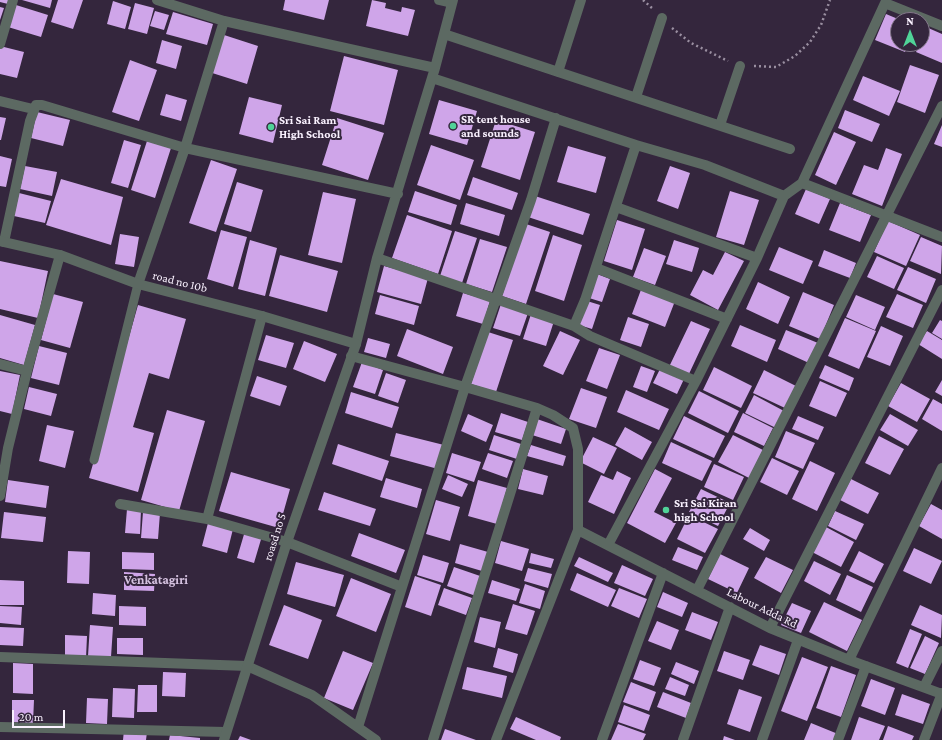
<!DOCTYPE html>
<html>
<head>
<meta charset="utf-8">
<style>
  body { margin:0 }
  #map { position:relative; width:942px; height:740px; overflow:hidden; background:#34263d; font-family:"Crimson Pro",serif }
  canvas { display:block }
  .north { position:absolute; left:890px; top:12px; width:40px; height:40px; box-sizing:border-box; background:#34263d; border:1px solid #83778a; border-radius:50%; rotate:0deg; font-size:11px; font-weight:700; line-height:16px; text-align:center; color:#f9f1fe }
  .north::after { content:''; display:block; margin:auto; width:14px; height:18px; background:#50d398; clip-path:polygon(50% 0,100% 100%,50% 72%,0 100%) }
  .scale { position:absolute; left:12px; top:710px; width:53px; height:18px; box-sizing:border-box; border:2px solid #f9f1fe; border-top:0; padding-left:5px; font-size:12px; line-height:14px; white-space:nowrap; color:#f9f1fe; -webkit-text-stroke:3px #34263d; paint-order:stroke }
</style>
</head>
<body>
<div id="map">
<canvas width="942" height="740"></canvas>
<div class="north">N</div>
<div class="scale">20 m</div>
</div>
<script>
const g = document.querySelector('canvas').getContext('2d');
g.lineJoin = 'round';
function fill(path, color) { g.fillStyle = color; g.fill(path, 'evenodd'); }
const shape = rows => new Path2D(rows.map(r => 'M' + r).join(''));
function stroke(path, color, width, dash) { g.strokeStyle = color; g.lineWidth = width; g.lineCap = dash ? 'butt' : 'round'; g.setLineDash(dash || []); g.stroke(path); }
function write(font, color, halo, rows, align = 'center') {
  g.font = font + ' "Crimson Pro",serif'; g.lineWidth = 4; g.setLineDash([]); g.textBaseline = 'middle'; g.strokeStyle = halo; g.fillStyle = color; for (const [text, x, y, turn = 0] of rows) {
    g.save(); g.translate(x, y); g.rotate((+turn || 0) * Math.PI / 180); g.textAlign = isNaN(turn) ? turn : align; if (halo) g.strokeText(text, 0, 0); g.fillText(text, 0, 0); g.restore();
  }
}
fill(shape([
  [0,0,10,0,8,4,0,2],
  [22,0,52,0,50,8],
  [58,0,83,0,73,29,51,22],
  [285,0,329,0,324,20,283,10],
  [372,0,386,3,385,8,401,12,402,7,415,10,408,36,366,26],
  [113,1,131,7,125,29,107,24],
  [135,3,154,8,147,34,128,29],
  [16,5,48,15,41,37,8,27],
  [0,7,4,8,0,20],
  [155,11,169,15,164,30,150,26],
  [173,12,213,24,207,45,166,34],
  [886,14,898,19,898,44,908,44,905,52,875,40],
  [926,27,942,34,942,63,916,52,920,44,922,44,922,38],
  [221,34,258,46,247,84,209,72],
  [162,40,182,46,176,69,156,63],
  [0,46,24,52,17,78,0,74],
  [344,56,398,70,384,125,330,111],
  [130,60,157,70,139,121,112,112],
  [910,65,939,75,925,113,897,102],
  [863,76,900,91,889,116,853,100],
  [166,94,187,100,181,121,160,115],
  [249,97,282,105,273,143,239,134],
  [439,100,477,111,467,145,429,134],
  [845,110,880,124,872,142,838,128],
  [37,112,70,120,63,146,31,138],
  [0,117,6,118,1,140,0,140],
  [337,118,384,133,368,180,322,165],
  [496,120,535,132,520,180,481,167],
  [942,125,942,147,934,144],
  [834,132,856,142,836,185,815,175],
  [124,140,141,145,128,188,111,183],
  [147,141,171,148,155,198,131,190],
  [431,145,474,160,460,200,417,185],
  [568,146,606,157,596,193,557,182],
  [886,148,902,154,882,206,852,194,864,165,878,170],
  [0,156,12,159,6,187,0,186],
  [211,160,237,169,216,232,189,223],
  [25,166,57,172,52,196,20,189],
  [670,166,690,173,678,209,657,201],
  [473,177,518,193,512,210,467,195],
  [61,179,123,197,111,245,46,225],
  [237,182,263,190,251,232,224,224],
  [806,189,830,199,819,224,795,214],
  [415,191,457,205,451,225,408,212],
  [730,191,759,200,744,245,716,237],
  [323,192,356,199,342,263,308,255],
  [19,193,51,201,45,223,14,216],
  [535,196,590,214,583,235,528,217],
  [466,203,505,215,499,236,460,224],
  [840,203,871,215,860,242,829,230],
  [407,215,452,231,438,274,392,258],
  [617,220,645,229,632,270,604,261],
  [888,221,920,235,906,266,874,252],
  [526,224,550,232,526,304,502,296],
  [221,230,247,237,233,287,207,279],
  [455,231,477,238,462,283,440,276],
  [120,234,139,237,134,267,115,264],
  [553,235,582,245,564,301,535,291],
  [921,237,942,246,941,274,910,261],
  [480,239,507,247,492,292,466,284],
  [250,240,277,248,265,296,238,289],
  [674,240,699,248,692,272,666,264],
  [779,247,813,261,803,284,769,270],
  [644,248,666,256,655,285,633,277],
  [824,250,856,263,850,278,818,266],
  [725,252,744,261,718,310,690,295,703,270,713,275],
  [280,255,338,271,327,312,269,296],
  [877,256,904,268,894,289,867,277],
  [0,261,48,271,38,318,0,309],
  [384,266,428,278,421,304,377,292],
  [908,267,936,279,926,303,897,290],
  [597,274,610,279,602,302,589,298],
  [758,282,790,297,778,324,746,309],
  [642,287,675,301,665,327,632,314],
  [803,292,834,305,820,339,789,326],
  [463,293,490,301,483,324,456,316],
  [53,294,83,302,70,348,41,340],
  [897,294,923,305,913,328,886,317],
  [380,295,419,306,414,325,375,314],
  [856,295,885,307,875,330,846,317],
  [587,301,600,305,592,329,579,325],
  [501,304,528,313,520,336,493,328],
  [138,305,186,319,169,379,149,373,133,427,154,433,138,492,89,478],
  [531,314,554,321,546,346,523,339],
  [0,315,35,325,24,365,0,358],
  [628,317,649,324,641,347,620,340],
  [845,318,876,331,859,369,828,356],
  [940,320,942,321,942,339,932,333],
  [691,321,710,329,688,376,669,367],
  [740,325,776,340,767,362,731,346],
  [881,326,903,336,890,366,867,357],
  [407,329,453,347,443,374,397,356],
  [786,330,818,343,809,363,778,349],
  [560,331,580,340,563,375,543,366],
  [927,331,942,340,942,359,918,344],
  [488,332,513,340,496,392,471,384],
  [266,335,294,343,286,368,258,360],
  [368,338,390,344,386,358,364,352],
  [304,341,337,354,325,382,293,369],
  [39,346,67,353,59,385,31,378],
  [599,348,620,355,607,389,586,381],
  [362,362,383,370,375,394,353,387],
  [825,365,854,378,849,391,819,378],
  [641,366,655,371,647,392,633,387],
  [714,367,752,386,741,408,703,390],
  [660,369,684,379,677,394,653,383],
  [764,370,796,386,785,408,753,393],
  [0,371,20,375,12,414,0,411],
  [386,373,406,380,398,403,378,396],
  [257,376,287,386,280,406,250,396],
  [942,380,942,396,935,392],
  [820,381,847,393,836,417,809,406],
  [901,383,930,399,917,422,888,406],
  [29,387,57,394,51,416,24,409],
  [581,388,607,397,596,428,569,419],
  [626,390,669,409,659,430,617,412],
  [699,391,739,411,728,433,688,413],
  [351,392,399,407,392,428,345,413],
  [754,395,784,411,776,428,745,413],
  [933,399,942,404,942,431,922,419],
  [167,410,205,421,179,511,141,500],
  [501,413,528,422,522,440,495,432],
  [743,413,773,428,764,446,734,432],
  [468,414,493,425,486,442,461,431],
  [890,414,918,430,908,446,880,430],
  [684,416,725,436,714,458,673,439],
  [798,416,824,427,818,440,792,429],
  [537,419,566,429,561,444,532,435],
  [47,425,74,431,65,468,39,461],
  [625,427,652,442,642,460,615,445],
  [786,431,815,443,803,469,775,457],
  [396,433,444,445,438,469,390,456],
  [494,435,521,444,517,459,489,450],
  [733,435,763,450,749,478,718,462],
  [879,436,904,449,890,475,865,463],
  [593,437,617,448,604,474,580,462],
  [671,442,712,461,702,481,662,463],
  [338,444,389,461,382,481,332,464],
  [531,445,566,456,563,466,527,456],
  [452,453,481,462,474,482,446,473],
  [488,453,513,461,507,478,482,469],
  [772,458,799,471,787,495,760,482],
  [810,461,835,473,817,511,792,499],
  [714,464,744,477,733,500,704,487],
  [523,469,548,476,543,495,518,489],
  [655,469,672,478,654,512,676,523,665,543,627,523],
  [617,471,631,478,614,514,588,502,601,475,613,480],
  [231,472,290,489,279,528,219,511],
  [448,475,468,484,462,497,442,489],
  [386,478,422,489,417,508,380,497],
  [851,479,879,493,868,514,840,500],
  [8,480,49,486,46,508,5,502],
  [478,480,507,488,497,524,468,516],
  [701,489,730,503,718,526,689,512],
  [324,492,376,509,370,526,318,510],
  [436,500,460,507,450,541,426,534],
  [931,504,942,510,942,539,919,526],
  [127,509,141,510,140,534,125,533],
  [835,511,864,524,856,540,828,526],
  [4,512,46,517,43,542,1,538],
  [143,512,160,513,158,539,141,538],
  [689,515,718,529,705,553,677,539],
  [208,523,233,529,227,553,202,546],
  [826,527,854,542,841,567,812,552],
  [750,528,770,540,764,551,743,539],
  [245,531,262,536,254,563,237,558],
  [359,533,405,550,396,573,351,556],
  [501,541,529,549,522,571,495,563],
  [460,544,488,552,482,571,455,563],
  [678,547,703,557,697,570,672,560],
  [914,548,942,561,931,584,903,571],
  [68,551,90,552,89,584,67,583],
  [859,551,884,564,874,583,849,571],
  [122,552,154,553,154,570,122,569],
  [531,553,554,559,551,568,529,563],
  [720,554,749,568,737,593,708,579],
  [423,555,449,563,443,583,417,575],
  [579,557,613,573,608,582,574,566],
  [766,557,793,570,781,593,754,578],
  [814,561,841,574,830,595,804,581],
  [296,562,344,575,335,607,287,594],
  [622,565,653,579,645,596,614,583],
  [454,567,483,577,476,596,447,586],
  [528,568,552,574,548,588,524,581],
  [124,572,155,574,154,591,124,590],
  [577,573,616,590,608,607,570,590],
  [847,575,873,587,861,612,836,600],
  [415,576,441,585,431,616,405,607],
  [351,578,391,594,376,632,336,616],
  [0,580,24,581,24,605,0,605],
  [492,580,520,589,516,601,488,593],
  [525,584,545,591,540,609,519,603],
  [444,588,472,598,466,615,438,605],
  [619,588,647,599,639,618,611,606],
  [663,592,688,603,682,617,657,607],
  [93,593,116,595,115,616,92,614],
  [824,602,862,620,847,651,809,632],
  [792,603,811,611,801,633,781,625],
  [513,604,535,611,527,635,505,629],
  [284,605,322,620,308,659,269,645],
  [920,605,942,615,941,638,911,625],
  [0,606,22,607,21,625,0,623],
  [119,606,146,607,146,626,119,625],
  [692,612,718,622,711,640,685,630],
  [480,617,501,622,495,648,474,642],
  [657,621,679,630,671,650,648,641],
  [90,625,113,627,111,657,88,656],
  [0,627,24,628,23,646,0,645],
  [910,629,922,634,908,668,896,663],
  [65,635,87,636,86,658,65,658],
  [925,636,939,643,925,674,910,668],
  [117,638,143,638,143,655,117,654],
  [760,645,786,654,779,675,752,665],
  [498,648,518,654,513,673,493,667],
  [343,651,373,663,353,710,324,698],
  [724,651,750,660,743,680,717,671],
  [802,657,828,667,807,721,781,711],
  [640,660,661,668,654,686,633,679],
  [676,662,699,671,694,684,671,674],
  [13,663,33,664,33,694,13,693],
  [831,666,856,675,841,717,816,708],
  [467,667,507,676,502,698,462,689],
  [163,672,186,673,185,697,162,696],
  [670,677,689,685,685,696,665,689],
  [871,679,895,688,885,715,861,706],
  [631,682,656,692,649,711,623,702],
  [138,685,157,685,157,712,137,712],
  [113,688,135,689,134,718,112,717],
  [739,689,762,697,750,732,727,724],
  [663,692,691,703,686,718,657,707],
  [902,694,930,704,923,724,895,715],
  [87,698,108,699,107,724,86,723],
  [12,700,34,700,33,723,12,722],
  [624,705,650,715,644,731,618,722],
  [516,717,561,737,560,740,536,740,510,729],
  [859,717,885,726,879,740,851,740],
  [811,723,838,734,836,740,804,740],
  [618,724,646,734,643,740,611,740],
  [888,726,914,736,912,740,883,740],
  [445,729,476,740,441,740],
  [124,730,147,732,146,740,123,740],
  [170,735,200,738,200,740,169,740],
  [240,736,251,740,238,740],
  [724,736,735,740,723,740]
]), '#cfa5e9');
stroke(shape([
  [643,0,653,9],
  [672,28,691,43,728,61],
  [754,66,776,67,795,56,810,42,821,25,830,0]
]), '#9a8fa1', 2.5, [2, 3]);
stroke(shape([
  [94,460,138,284]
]), '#5c6962', 9);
stroke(shape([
  [157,0,224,21,435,68],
  [439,0,452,3],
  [444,34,790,149],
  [0,44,13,0],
  [558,72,581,0],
  [432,78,636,145,705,165,784,196],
  [636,97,662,18],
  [0,101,33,109],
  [720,125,740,66],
  [802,183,885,3,942,26],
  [616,207,757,258],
  [4,242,30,121,36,105,42,105,185,148,398,194],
  [377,258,574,326,590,336,696,381],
  [596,268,727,319],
  [138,284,185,148,224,21],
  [574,326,585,300,636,145],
  [356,344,377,258,435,68,453,0],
  [351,356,465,387,537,408,553,415,573,428,578,449,578,530,496,740],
  [0,364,27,371],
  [0,496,8,448,27,371,60,255],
  [120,504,207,519,287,542,402,587],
  [207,519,262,316],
  [578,530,770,628,849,660,942,694],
  [608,545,696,381,757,258,784,196,802,183,942,237],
  [697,590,942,106],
  [770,628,942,290],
  [0,657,247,666,312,695,376,740],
  [849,660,942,468],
  [924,687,942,651],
  [0,727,226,732],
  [358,727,465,387,531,200,556,118],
  [433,740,537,408],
  [602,740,663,573],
  [683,740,730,607],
  [762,740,798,640],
  [838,740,866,666],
  [924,740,942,693]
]), '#5c6962', 10);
stroke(shape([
  [0,241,60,255,138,284,262,316,356,344,287,542,224,740]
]), '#5c6962', 10);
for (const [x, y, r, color] of [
  [453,126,4,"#50d398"],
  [271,127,4,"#50d398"],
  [666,510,4,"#50d398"]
]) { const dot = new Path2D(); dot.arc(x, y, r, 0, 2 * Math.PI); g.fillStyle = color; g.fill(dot); stroke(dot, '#34263d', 1.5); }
write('bold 12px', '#f9f1fe', '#34263d', [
  ["SR tent house",461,119],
  ["and sounds",461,133],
  ["Sri Sai Ram",279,120],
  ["High School",279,134],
  ["Sri Sai Kiran",674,503],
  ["high School",674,517]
], 'left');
write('12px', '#f9f1fe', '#34263d', [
  ["road no 10b",180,282,14],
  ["roasd no 5",275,537,-72],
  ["Labour Adda Rd",762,608,26]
]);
write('bold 13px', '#d5c2e0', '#34263d', [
  ["Venkatagiri",156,580]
]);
</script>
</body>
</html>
